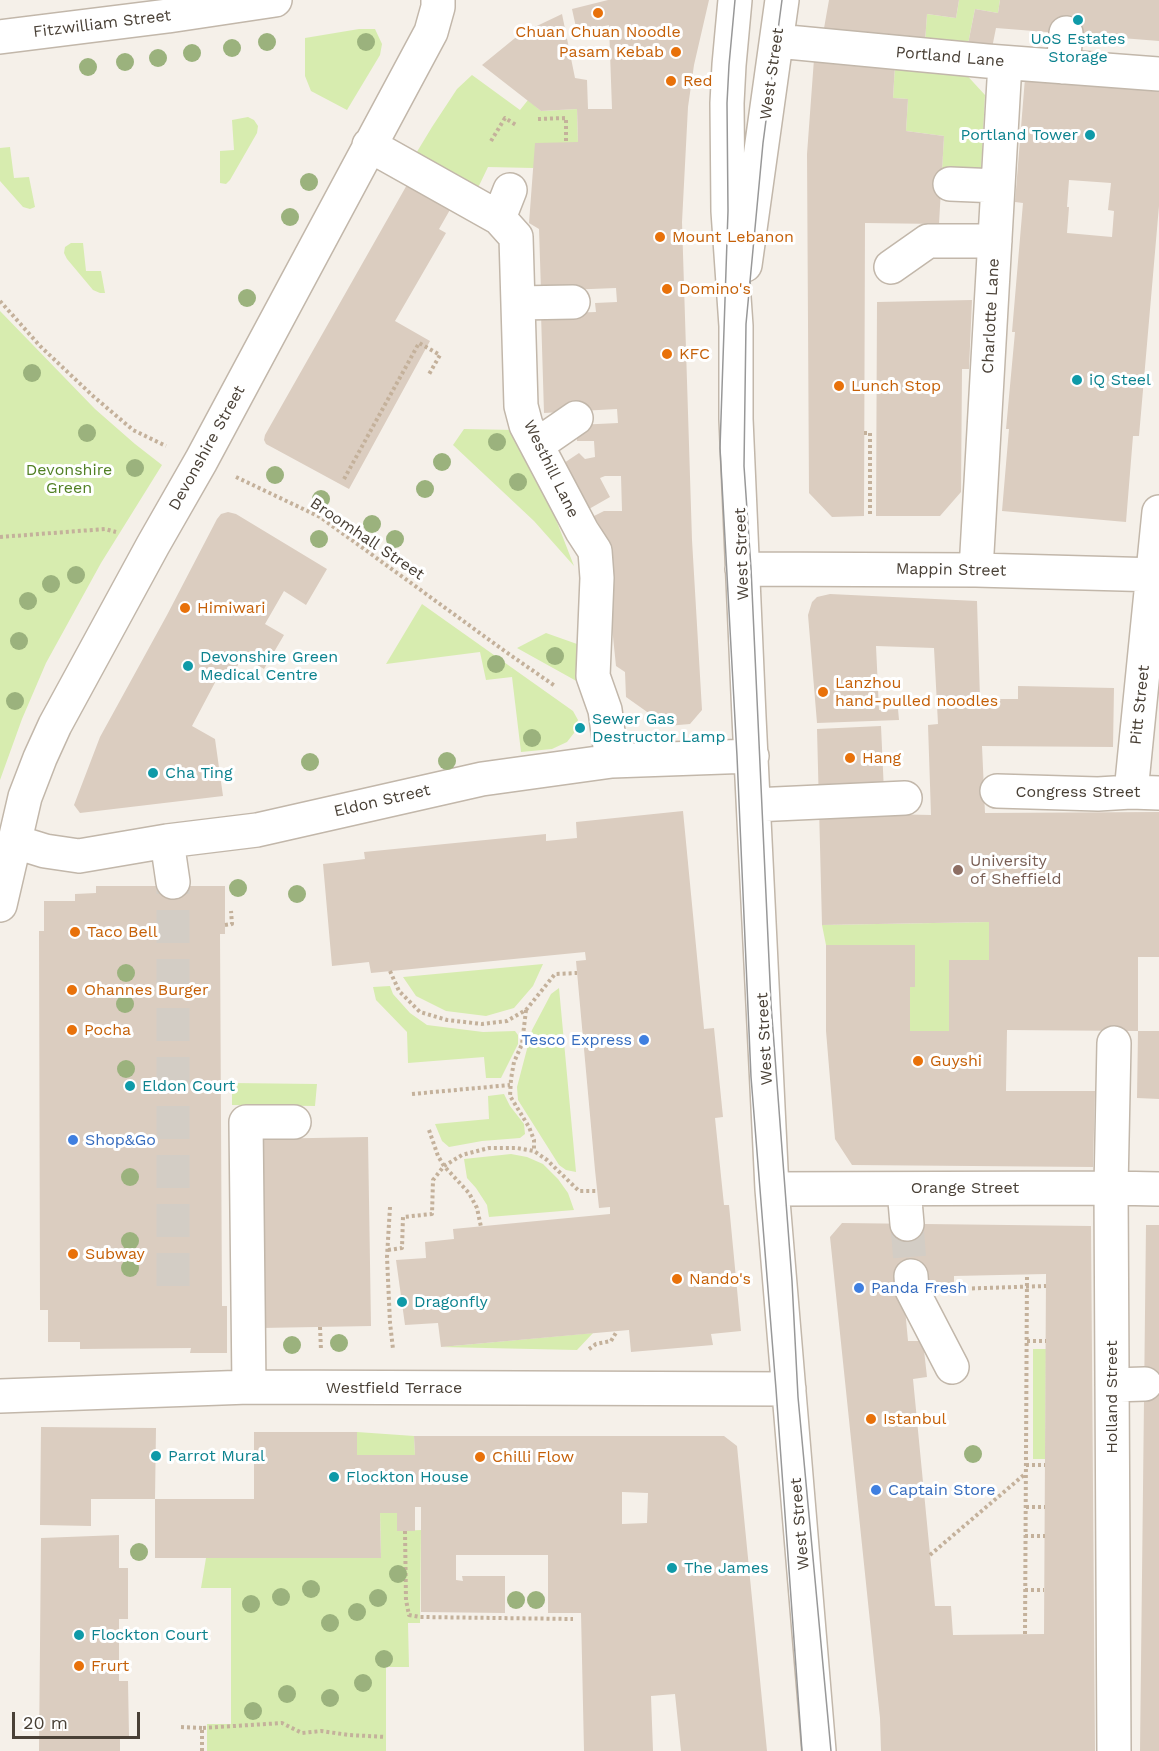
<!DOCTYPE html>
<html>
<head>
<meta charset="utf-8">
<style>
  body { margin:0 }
  #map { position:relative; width:1159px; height:1751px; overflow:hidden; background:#f5f0e9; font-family:"Work Sans",sans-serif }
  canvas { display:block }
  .scale { position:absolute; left:12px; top:1712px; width:128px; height:27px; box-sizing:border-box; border:3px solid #494036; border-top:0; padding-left:8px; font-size:18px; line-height:21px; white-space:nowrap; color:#494036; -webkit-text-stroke:4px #fff; paint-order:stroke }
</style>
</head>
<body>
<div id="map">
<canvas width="1159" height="1751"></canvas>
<div class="scale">20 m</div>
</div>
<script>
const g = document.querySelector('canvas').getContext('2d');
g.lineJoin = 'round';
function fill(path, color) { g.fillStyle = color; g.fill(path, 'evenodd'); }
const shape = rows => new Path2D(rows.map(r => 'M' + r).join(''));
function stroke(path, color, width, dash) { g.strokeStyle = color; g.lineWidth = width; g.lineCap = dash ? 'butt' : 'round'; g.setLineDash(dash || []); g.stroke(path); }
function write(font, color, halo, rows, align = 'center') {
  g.font = font + ' "Work Sans",sans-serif'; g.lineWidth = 6; g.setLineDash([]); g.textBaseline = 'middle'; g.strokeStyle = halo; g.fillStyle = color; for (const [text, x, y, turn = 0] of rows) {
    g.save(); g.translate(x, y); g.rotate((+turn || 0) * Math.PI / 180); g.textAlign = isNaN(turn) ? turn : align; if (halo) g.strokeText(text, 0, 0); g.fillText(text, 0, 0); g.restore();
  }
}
fill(shape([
  [959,0,1000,0,998,13,975,9,968,44,925,42,927,14,956,18],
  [359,29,375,29,382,44,380,55,347,110,311,91,305,76,305,38],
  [895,65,962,70,985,95,981,172,942,170,944,136,906,131,908,99,893,98],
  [472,75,520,110,528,100,541,111,577,109,578,142,533,168,488,167,475,194,412,160,432,127,457,89],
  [248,117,254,120,258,126,257,133,230,180,226,184,220,183,220,151,234,150,232,120],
  [10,147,14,178,29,177,35,207,30,209,23,207,0,181,0,148],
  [71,243,83,243,86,271,101,271,105,293,100,293,93,290,67,259,64,253,65,247],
  [0,311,95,409,135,444,162,465,101,563,46,663,22,719,0,780],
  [464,429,515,430,555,517,574,566,534,521,453,445],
  [422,604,573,711,578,720,574,733,567,742,552,749,521,752,512,677,486,680,480,652,386,664],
  [546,633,577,644,580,683,517,648],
  [989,922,989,960,949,960,949,1031,910,1031,910,987,915,987,915,945,826,945,822,925],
  [543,964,533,986,514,1008,486,1016,446,1011,416,996,403,977],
  [390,986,393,994,410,1013,427,1025,483,1032,515,1031,518,1035,518,1044,501,1078,486,1078,484,1057,408,1063,407,1032,376,1000,373,987],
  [559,988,576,1172,566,1170,559,1165,518,1100,517,1087,532,1030,551,994],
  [232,1083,317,1084,315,1106,232,1105],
  [504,1094,510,1106,524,1124,525,1134,520,1138,482,1141,449,1147,442,1141,435,1124,489,1119,488,1096],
  [511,1154,527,1157,543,1164,558,1179,568,1193,574,1210,489,1217,487,1205,476,1188,467,1178,464,1159],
  [593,1333,577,1350,441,1347],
  [1033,1349,1046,1349,1045,1459,1033,1459],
  [357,1432,414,1436,415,1455,357,1455],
  [380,1513,397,1513,397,1531,421,1530,420,1623,408,1623,409,1667,386,1667,386,1751,207,1751,207,1724,231,1724,231,1588,201,1588,206,1558,381,1557]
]), '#d7ecaf');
fill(shape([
  [608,0,709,0,694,65,688,107,682,222,692,540,702,710,690,724,667,726,626,697,625,672,616,666,602,530,594,516,604,511,622,511,621,476,605,476,600,478,610,497,589,509,561,465,579,453,585,459,595,457,594,441,577,441,577,425,618,423,617,409,544,413,541,314,596,312,595,303,617,302,616,288,541,291,539,229,529,223,535,143,578,142,577,109,541,111,482,65,520,34,562,14,575,78,587,80,588,109,612,109,609,25,577,32,572,9],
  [829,0,959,0,956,18,927,14,925,42,823,34],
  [1000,0,1159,0,1159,41,996,28,992,48,968,44,975,9,998,13],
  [814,59,895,65,893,98,908,99,906,131,944,136,939,224,865,223,864,516,832,517,809,493,807,154],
  [1025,78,1159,89,1159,206,1139,436,1133,436,1126,522,1002,511,1009,429,1006,429,1015,332,1012,332,1023,203,1015,202],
  [1069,180,1111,183,1108,210,1114,211,1112,237,1067,233,1069,207,1067,207],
  [408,183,451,208,439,229,446,233,395,321,430,341,349,489,266,444,264,440,265,435],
  [972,300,969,369,962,369,961,492,940,516,876,516,877,302],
  [228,512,236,514,327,569,306,605,284,591,265,624,284,635,264,669,243,656,229,681,219,675,192,726,215,739,223,796,80,813,74,805,100,737,167,615,217,519,221,514],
  [830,594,977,601,980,699,1018,699,1018,686,1114,688,1113,747,982,746,985,813,1159,812,1159,957,1138,957,1138,1031,1007,1030,1006,1091,1095,1091,1093,1167,852,1165,835,1139,826,1031,826,945,915,945,915,987,910,987,910,1031,949,1031,949,960,989,960,989,922,822,925,817,729,881,726,885,814,931,815,928,725,938,724,934,648,876,646,879,710,898,709,899,720,817,723,808,615,812,602,817,597],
  [683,811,704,1029,714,1028,723,1117,715,1118,724,1205,729,1205,741,1331,711,1334,713,1345,631,1352,629,1330,441,1347,438,1323,405,1325,396,1260,426,1258,425,1242,454,1239,453,1229,610,1214,610,1207,599,1208,595,1170,576,961,586,960,585,952,371,973,369,962,332,966,323,864,365,859,364,852,546,834,546,841,577,838,576,822],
  [96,886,225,886,225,934,220,934,222,1306,227,1306,227,1353,190,1353,191,1348,80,1349,80,1342,48,1342,48,1310,40,1310,39,931,44,931,44,901,75,901,75,894,96,893],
  [1138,1031,1159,1031,1159,1099,1137,1098],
  [368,1137,371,1326,261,1328,258,1139],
  [842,1223,1091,1226,1095,1751,881,1751,880,1718,830,1237],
  [1046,1274,1044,1634,953,1635,951,1606,935,1606,913,1379,927,1377,923,1341,908,1341,902,1276,927,1275,928,1283,954,1283,954,1276],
  [1146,1225,1159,1225,1159,1751,1140,1751],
  [41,1427,156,1428,155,1499,91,1499,91,1526,40,1525],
  [254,1432,357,1432,357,1455,415,1455,414,1436,724,1436,737,1446,767,1751,681,1751,675,1694,651,1696,653,1751,584,1751,581,1613,548,1613,548,1555,456,1555,456,1580,463,1581,462,1576,505,1576,505,1613,421,1612,421,1507,415,1507,415,1531,397,1531,397,1513,380,1513,381,1558,155,1558,155,1499,254,1499],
  [622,1492,648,1493,647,1523,622,1524],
  [119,1535,119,1568,128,1568,128,1619,119,1619,119,1681,128,1681,129,1736,120,1736,120,1751,39,1751,41,1538]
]), '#dbcdc0');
stroke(shape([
  [907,1224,911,1276],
  [173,1286,173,882]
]), '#d3cdc5', 33, [33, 16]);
const minor = shape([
  [735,0,729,65,727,103,728,211,736,326,736,419,749,717,772,1189,819,1751],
  [0,37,168,16,275,0],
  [777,41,987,61,1159,74],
  [1063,67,1066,33],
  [369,145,499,218,516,237,521,406,526,425,582,531,595,551,597,578,593,676,605,710,612,761],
  [950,184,998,186],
  [499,218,510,190],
  [745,265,782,0],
  [891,267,928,241,995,241],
  [518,303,573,302],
  [537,445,576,418],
  [742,569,976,570,1159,575],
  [976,570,1005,63],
  [997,791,1098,794,1131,792,1159,793],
  [1131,792,1159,512],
  [754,805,905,798],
  [167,841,173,882],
  [16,842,45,851,79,856,167,841,257,830,482,779,612,761,752,756],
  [0,905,25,797,40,758,55,725,153,545,201,461,431,32,438,7,438,0],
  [772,1189,1111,1188,1159,1189],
  [904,1189,907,1224],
  [911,1276,912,1290,952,1367],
  [1112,1385,1145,1384],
  [249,1387,246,1122,294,1122],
  [0,1396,249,1387,789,1389],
  [1114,1751,1111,1188,1114,1043]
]);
stroke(minor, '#c2b7aa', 36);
stroke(shape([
  [538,119,566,118,566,143],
  [491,141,505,118,516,125],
  [0,301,40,346,93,396,133,430,166,446],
  [864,433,870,433,870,515],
  [236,477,320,517,506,652,555,686],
  [344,479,419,343,440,355,428,376],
  [0,537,105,529,116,532],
  [225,925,232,924,231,911],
  [390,971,399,991,420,1012,447,1020,482,1024,507,1021,526,1010,555,974,577,973],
  [526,1010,522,1044,514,1062,511,1079,510,1096,529,1127,534,1140,534,1150],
  [412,1094,510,1085],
  [429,1130,438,1156,444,1166,469,1193,477,1208,481,1227],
  [390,1207,387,1257,390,1323,393,1349],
  [388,1250,402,1248,403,1217,432,1214,433,1180,444,1166,462,1155,489,1148,517,1148,534,1151,547,1160,579,1191,597,1191],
  [954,1289,1046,1286],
  [320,1327,321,1350],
  [1027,1341,1046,1341],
  [589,1349,596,1344,611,1341,617,1331],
  [1026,1465,1045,1465],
  [1026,1507,1045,1507],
  [405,1531,406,1600,409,1615,420,1617,573,1619],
  [1025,1536,1045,1536],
  [930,1555,1025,1474],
  [1025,1590,1044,1590],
  [1025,1634,1027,1274],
  [181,1727,202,1728],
  [202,1751,202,1728,282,1723,302,1733,321,1731,349,1735,386,1737]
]), '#c4b19b', 4, [3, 3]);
stroke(minor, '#fff', 33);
stroke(shape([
  [735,0,729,65,727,103,728,211,720,448,737,756,751,1077,776,1389,802,1751],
  [782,0,763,143,746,324,744,466,751,568,771,1004,792,1281,798,1397,831,1751]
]), '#989898', 1.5);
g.fillStyle = '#9bb27d';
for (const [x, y] of [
  [267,42],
  [366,42],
  [232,48],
  [192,53],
  [158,58],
  [125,62],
  [88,67],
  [309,182],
  [290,217],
  [247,298],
  [32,373],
  [87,433],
  [497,442],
  [442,462],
  [135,468],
  [275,475],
  [518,482],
  [425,489],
  [321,499],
  [372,524],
  [319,539],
  [395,539],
  [76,575],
  [51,584],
  [28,601],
  [19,641],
  [555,656],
  [496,664],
  [15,701],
  [532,738],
  [447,761],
  [310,762],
  [238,888],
  [297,894],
  [126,973],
  [125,1004],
  [126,1069],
  [130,1177],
  [130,1241],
  [130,1268],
  [339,1343],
  [292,1345],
  [973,1454],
  [139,1552],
  [398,1574],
  [311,1589],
  [281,1597],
  [378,1598],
  [516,1600],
  [536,1600],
  [251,1604],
  [357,1612],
  [330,1623],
  [384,1659],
  [363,1683],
  [287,1694],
  [330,1698],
  [253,1711]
]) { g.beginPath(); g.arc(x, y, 9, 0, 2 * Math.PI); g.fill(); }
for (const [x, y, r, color] of [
  [598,13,6,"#e8710a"],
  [1078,20,6,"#0f9aa8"],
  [676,52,6,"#e8710a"],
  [671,81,6,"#e8710a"],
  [1090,135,6,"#0f9aa8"],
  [660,237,6,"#e8710a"],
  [667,289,6,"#e8710a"],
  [667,354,6,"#e8710a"],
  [1077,380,6,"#0f9aa8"],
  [839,386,6,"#e8710a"],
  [185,608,6,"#e8710a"],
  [188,666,6,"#0f9aa8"],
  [823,692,6,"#e8710a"],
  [580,728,6,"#0f9aa8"],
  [850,758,6,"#e8710a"],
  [153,773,6,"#0f9aa8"],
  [958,870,6,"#8d6e63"],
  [75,932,6,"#e8710a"],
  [72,990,6,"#e8710a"],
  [72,1030,6,"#e8710a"],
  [644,1040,6,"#3f7fe0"],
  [918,1061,6,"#e8710a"],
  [130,1086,6,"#0f9aa8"],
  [73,1140,6,"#3f7fe0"],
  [73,1254,6,"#e8710a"],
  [677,1279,6,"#e8710a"],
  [859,1288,6,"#3f7fe0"],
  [402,1302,6,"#0f9aa8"],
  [871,1419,6,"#e8710a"],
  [156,1456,6,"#0f9aa8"],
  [480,1457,6,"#e8710a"],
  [334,1477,6,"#0f9aa8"],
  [876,1490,6,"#3f7fe0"],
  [672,1568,6,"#0f9aa8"],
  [79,1635,6,"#0f9aa8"],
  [79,1666,6,"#e8710a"]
]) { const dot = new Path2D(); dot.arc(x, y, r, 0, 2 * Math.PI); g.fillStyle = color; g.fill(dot); stroke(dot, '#fff', 2); }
write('16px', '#494036', '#fff', [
  ["Fitzwilliam Street",102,24,-7],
  ["Portland Lane",950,57,5],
  ["West Street",772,74,-82],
  ["Charlotte Lane",991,316,-87],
  ["Devonshire Street",207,448,-61],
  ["Westhill Lane",551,469,64],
  ["Broomhall Street",367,539,34],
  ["West Street",742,554,-92],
  ["Mappin Street",951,570,1],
  ["Pitt Street",1140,705,-84],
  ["Congress Street",1078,792],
  ["Eldon Street",382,801,-13],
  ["West Street",765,1039,-93],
  ["Orange Street",965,1188],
  ["Westfield Terrace",394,1388],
  ["Holland Street",1112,1397,-90],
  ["West Street",800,1524,-95]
]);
write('16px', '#c56008', '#fff', [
  ["Chuan Chuan Noodle",598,32,"center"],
  ["Pasam Kebab",664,52,"right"],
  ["Red",683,81],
  ["Mount Lebanon",672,237],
  ["Domino's",679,289],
  ["KFC",679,354],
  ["Lunch Stop",851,386],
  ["Himiwari",197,608],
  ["Lanzhou",835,683],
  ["hand-pulled noodles",835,701],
  ["Hang",862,758],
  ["Taco Bell",87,932],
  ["Ohannes Burger",84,990],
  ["Pocha",84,1030],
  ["Guyshi",930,1061],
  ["Subway",85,1254],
  ["Nando's",689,1279],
  ["Istanbul",883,1419],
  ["Chilli Flow",492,1457],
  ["Frurt",91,1666]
], 'left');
write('16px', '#0d838f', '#fff', [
  ["UoS Estates",1078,39,"center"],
  ["Storage",1078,57,"center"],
  ["Portland Tower",1078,135,"right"],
  ["iQ Steel",1089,380],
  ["Devonshire Green",200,657],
  ["Medical Centre",200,675],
  ["Sewer Gas",592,719],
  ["Destructor Lamp",592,737],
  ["Cha Ting",165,773],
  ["Eldon Court",142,1086],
  ["Dragonfly",414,1302],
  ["Parrot Mural",168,1456],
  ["Flockton House",346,1477],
  ["The James",684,1568],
  ["Flockton Court",91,1635]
], 'left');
write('16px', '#518025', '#fff', [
  ["Devonshire",69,470],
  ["Green",69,488]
]);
write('16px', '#785e54', '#fff', [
  ["University",970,861],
  ["of Sheffield",970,879]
], 'left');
write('16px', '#366cbe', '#fff', [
  ["Tesco Express",632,1040,"right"],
  ["Shop&Go",85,1140],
  ["Panda Fresh",871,1288],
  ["Captain Store",888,1490]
], 'left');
</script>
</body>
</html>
